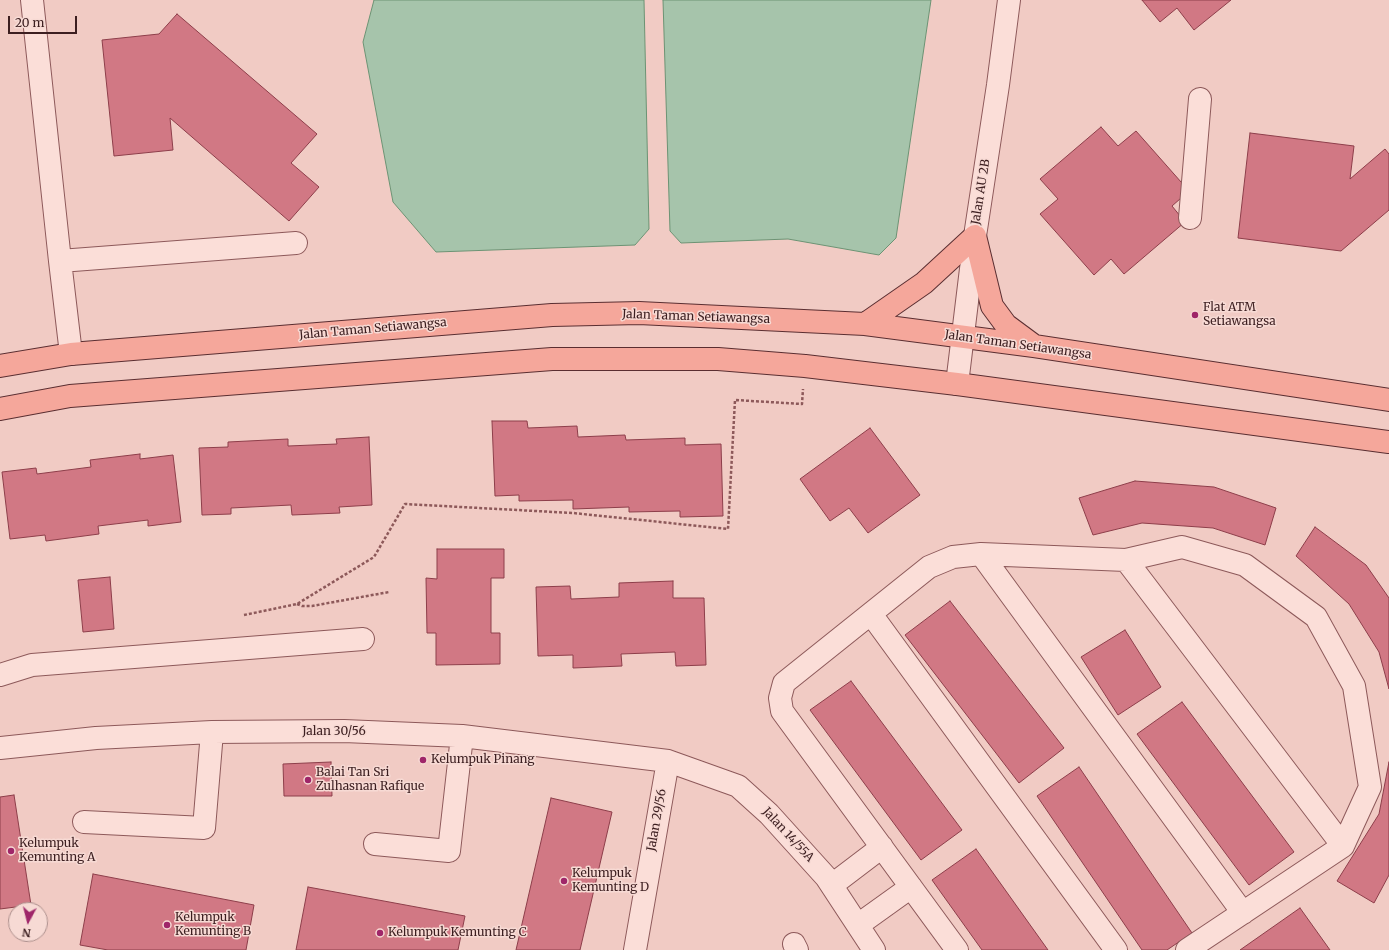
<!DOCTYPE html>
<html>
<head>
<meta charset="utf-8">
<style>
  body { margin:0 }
  #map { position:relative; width:1389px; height:950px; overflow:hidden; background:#f1cbc4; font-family:Merriweather,serif }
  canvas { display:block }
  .north { position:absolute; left:8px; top:902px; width:40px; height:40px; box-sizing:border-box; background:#f7dad4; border:1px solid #ac8f8c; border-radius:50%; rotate:187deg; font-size:11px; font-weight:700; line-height:16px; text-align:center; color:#3c1e20 }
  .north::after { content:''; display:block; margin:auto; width:14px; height:18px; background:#9f2669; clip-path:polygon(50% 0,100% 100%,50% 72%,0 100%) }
  .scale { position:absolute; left:8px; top:16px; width:69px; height:18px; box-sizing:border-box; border:2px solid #3c1e20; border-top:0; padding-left:5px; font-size:12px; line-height:14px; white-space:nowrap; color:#3c1e20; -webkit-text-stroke:3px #f7dad4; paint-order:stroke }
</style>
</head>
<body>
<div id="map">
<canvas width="1389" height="950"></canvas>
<div class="north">N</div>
<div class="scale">20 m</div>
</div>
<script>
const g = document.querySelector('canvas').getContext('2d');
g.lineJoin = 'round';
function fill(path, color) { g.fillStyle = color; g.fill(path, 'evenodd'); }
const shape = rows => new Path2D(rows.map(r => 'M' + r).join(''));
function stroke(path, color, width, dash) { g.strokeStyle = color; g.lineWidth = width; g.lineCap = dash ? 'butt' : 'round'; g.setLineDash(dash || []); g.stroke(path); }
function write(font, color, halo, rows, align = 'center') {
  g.font = font + ' Merriweather,serif'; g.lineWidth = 3; g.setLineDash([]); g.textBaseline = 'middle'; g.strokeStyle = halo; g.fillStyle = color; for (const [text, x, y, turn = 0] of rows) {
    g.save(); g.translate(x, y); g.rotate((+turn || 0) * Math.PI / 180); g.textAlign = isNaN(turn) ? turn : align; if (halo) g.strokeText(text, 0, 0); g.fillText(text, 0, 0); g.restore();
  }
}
const water = shape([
  [374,0,644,0,649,229,635,245,436,252,393,202,363,42,374,0],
  [663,0,931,0,896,238,879,255,788,239,681,243,670,231,663,0]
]);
fill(water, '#a6c4ab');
stroke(water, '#6c9374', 1);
const building = shape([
  [1142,0,1231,0,1194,30,1177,8,1160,22,1142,0],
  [177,14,317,134,291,163,319,187,289,221,170,118,173,150,114,156,102,40,159,34,177,14],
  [1101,127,1118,146,1136,131,1189,191,1172,206,1185,222,1124,274,1111,259,1094,275,1040,214,1058,199,1040,179,1101,127],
  [1250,133,1354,146,1350,179,1385,149,1389,154,1389,210,1341,251,1238,238,1250,133],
  [492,421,527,421,528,428,577,426,578,437,625,435,626,440,685,438,685,445,721,444,723,516,680,517,680,511,629,512,629,507,573,509,573,500,519,501,519,495,495,496,492,421],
  [870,428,920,495,868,533,849,508,830,521,800,479,870,428],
  [369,437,372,505,339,507,340,513,292,515,291,505,231,508,231,514,202,515,199,448,228,447,228,442,288,439,288,446,337,444,336,439,369,437],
  [140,454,140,459,173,455,181,522,148,526,148,520,98,526,99,534,46,541,45,535,10,539,2,472,36,468,37,474,91,467,90,460,140,454],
  [1135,481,1214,487,1276,508,1265,545,1213,528,1142,523,1093,535,1079,498,1135,481],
  [1315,527,1366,565,1389,598,1389,689,1379,652,1349,604,1296,556,1315,527],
  [437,549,504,549,504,578,491,578,491,633,500,633,500,664,436,665,436,633,427,633,426,578,437,579,437,549],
  [110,577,114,629,83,632,78,580,110,577],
  [673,581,673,598,704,598,706,665,676,666,675,652,621,654,622,666,573,668,573,655,538,656,536,587,570,586,571,599,619,597,619,583,673,581],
  [950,601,1064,748,1019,783,905,635,950,601],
  [1125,630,1161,687,1118,715,1081,657,1125,630],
  [851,681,962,830,921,860,810,710,851,681],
  [1182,702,1294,852,1249,885,1137,734,1182,702],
  [331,762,332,796,284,796,283,764,331,762],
  [1389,762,1389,875,1374,903,1337,881,1379,814,1389,762],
  [1079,767,1192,933,1167,950,1142,950,1037,796,1079,767],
  [14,795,31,905,0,909,0,797,14,795],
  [551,798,612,812,580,950,516,950,551,798],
  [976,849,1048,950,982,950,932,880,976,849],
  [93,874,254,905,246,950,108,950,80,945,93,874],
  [308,887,465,916,458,950,296,950,308,887],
  [1300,908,1330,950,1240,950,1300,908]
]);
fill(building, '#d17884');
stroke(building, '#8d3e4a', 1);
const minor = shape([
  [32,0,60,261,296,243],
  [1190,218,1200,99],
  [60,261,71,354],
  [957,384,975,236,998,85,1009,0],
  [981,554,1243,913],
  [1126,560,1343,846],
  [871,614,1116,950],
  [0,675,32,665,363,639],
  [0,748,96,738,212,732,344,731,462,736,668,761,738,786,769,814,826,877,874,950],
  [84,822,204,828,212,732],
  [375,844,449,851,462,736],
  [832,885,882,847],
  [858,925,911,887],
  [794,944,797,950],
  [635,950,668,761],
  [957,950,782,711,780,698,784,683,929,567,953,557,981,554,1126,560,1182,547,1245,565,1316,617,1354,686,1370,787,1343,846,1187,950]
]);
const major = shape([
  [865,324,924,283,975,236,992,306,1006,325,1033,345],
  [0,366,71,354,552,315,639,313,865,324,1034,346,1389,400],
  [0,409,70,396,552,359,718,359,805,366,957,384,1389,442]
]);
stroke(minor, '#8d595a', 24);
stroke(major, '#5a2e31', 24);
stroke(shape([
  [297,604,302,606,312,606,389,592],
  [244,615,297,604,374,557,405,504,573,513,728,529,735,400,802,404,803,389]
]), '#8d595a', 2.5, [3, 2]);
stroke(minor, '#fbded8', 22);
stroke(major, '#f5a79b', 22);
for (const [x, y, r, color] of [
  [1195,315,4,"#9f2669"],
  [423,760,4,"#9f2669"],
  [308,780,4,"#9f2669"],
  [11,851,4,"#9f2669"],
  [564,881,4,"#9f2669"],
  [167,925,4,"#9f2669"],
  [380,933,4,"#9f2669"]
]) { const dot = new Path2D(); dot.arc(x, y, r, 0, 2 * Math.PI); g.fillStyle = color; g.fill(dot); stroke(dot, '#f7dad4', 1.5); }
write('12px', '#3c1e20', '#f7dad4', [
  ["Jalan AU 2B",981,192,-81],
  ["Jalan Taman Setiawangsa",696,317,2],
  ["Jalan Taman Setiawangsa",373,329,-5],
  ["Jalan Taman Setiawangsa",1018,345,8],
  ["Jalan 30/56",334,732],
  ["Jalan 29/56",657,820,-80],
  ["Jalan 14/55A",788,835,47]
]);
write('12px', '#3c1e20', '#f7dad4', [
  ["Flat ATM",1203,308],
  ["Setiawangsa",1203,322],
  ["Kelumpuk Pinang",431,760],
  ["Balai Tan Sri",316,773],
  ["Zulhasnan Rafique",316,787],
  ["Kelumpuk",19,844],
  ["Kemunting A",19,858],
  ["Kelumpuk",572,874],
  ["Kemunting D",572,888],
  ["Kelumpuk",175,918],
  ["Kemunting B",175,932],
  ["Kelumpuk Kemunting C",388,933]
], 'left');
</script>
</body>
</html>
